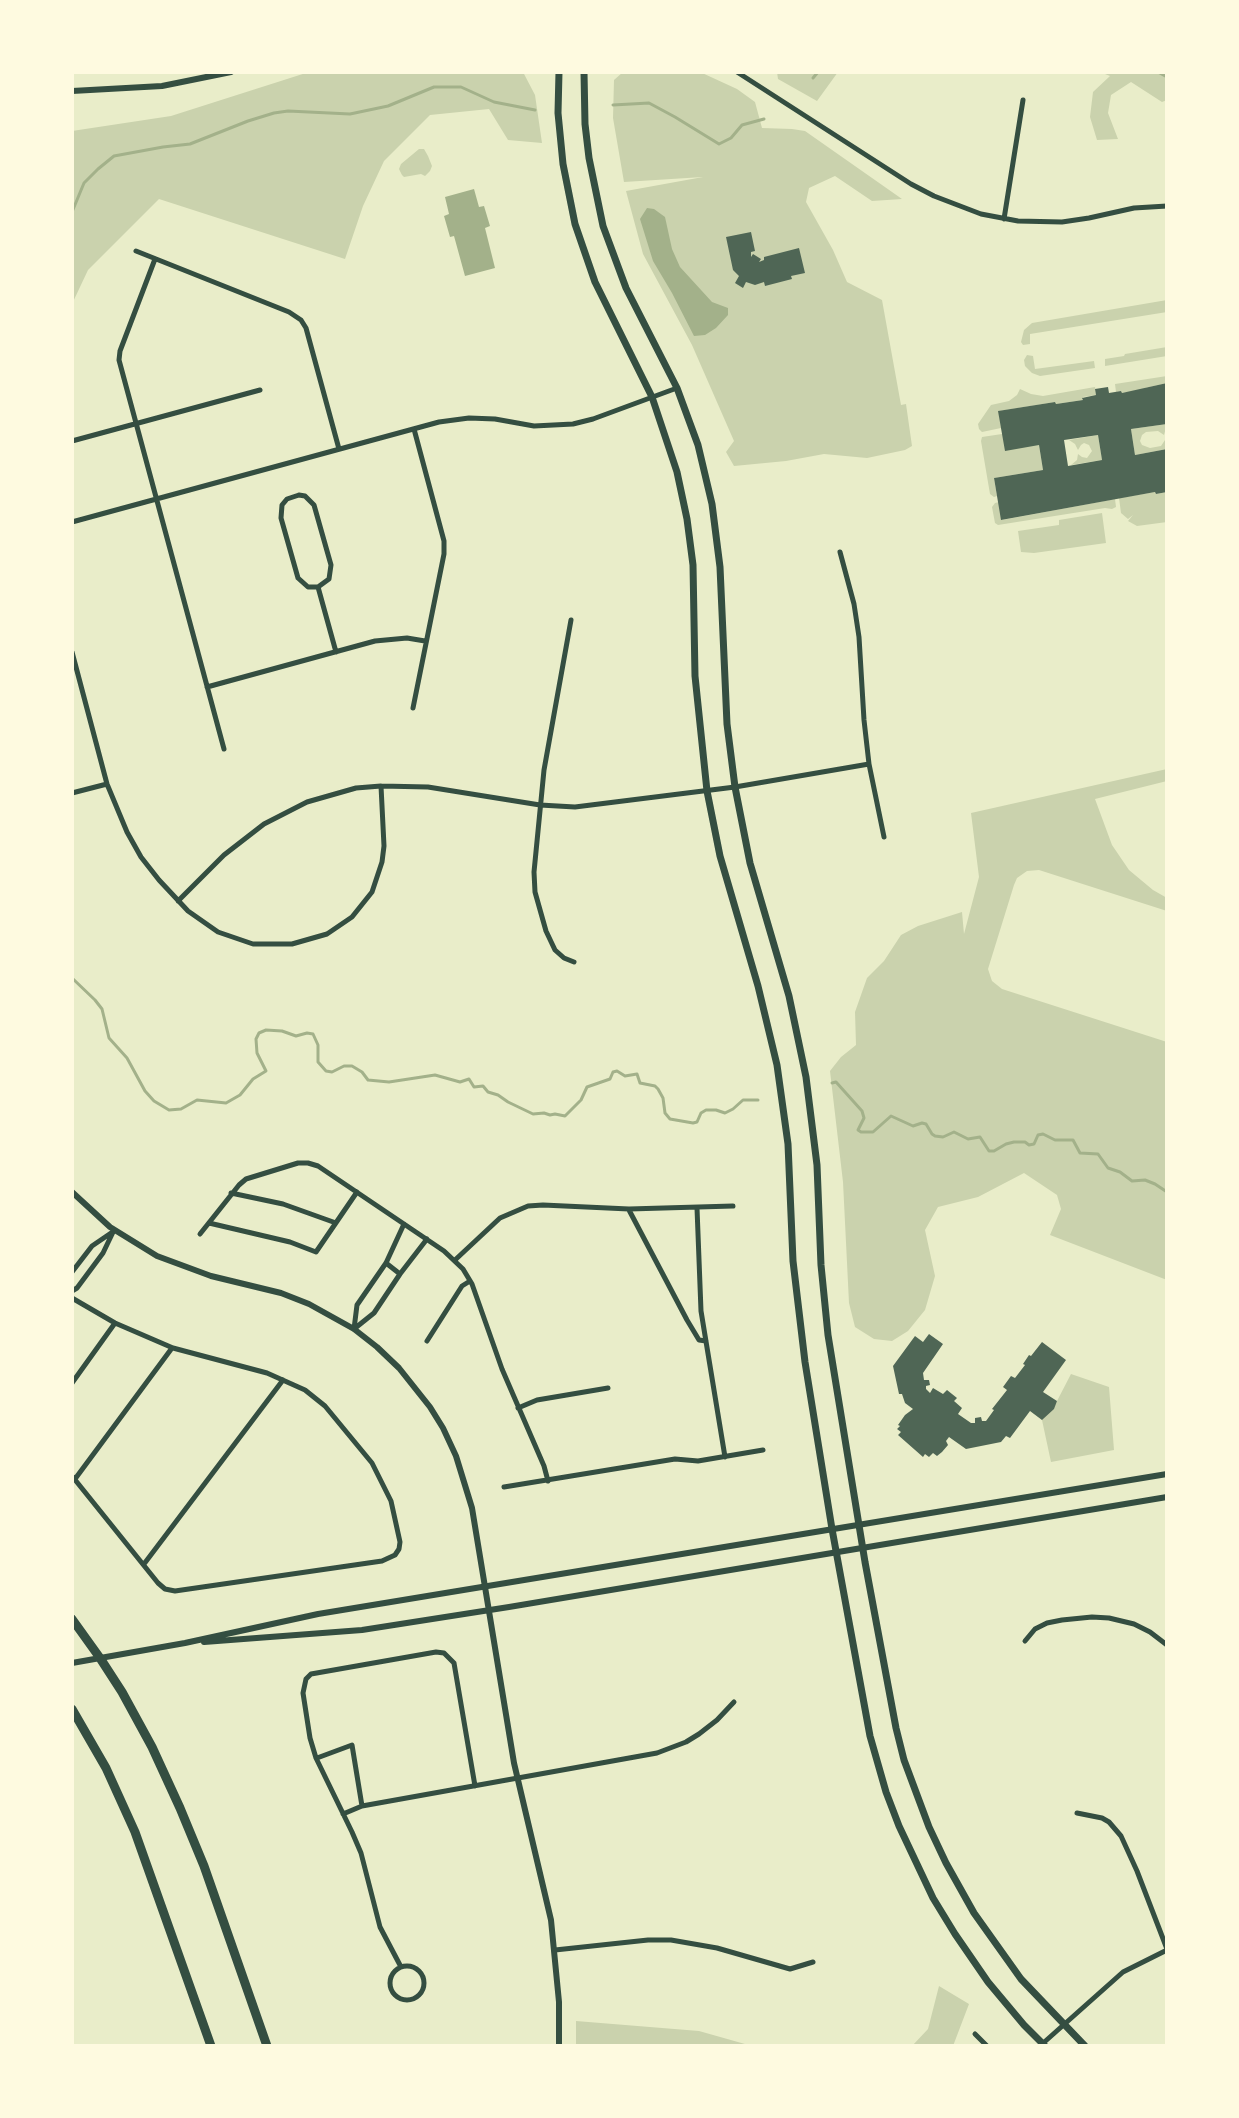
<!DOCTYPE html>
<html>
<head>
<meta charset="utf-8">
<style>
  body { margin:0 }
  #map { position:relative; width:1239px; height:2118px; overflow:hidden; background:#e9edc9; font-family:Inter,sans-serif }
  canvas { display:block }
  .frame { position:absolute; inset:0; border:74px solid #fefae0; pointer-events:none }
</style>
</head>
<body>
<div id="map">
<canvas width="1239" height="2118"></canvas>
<div class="frame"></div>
</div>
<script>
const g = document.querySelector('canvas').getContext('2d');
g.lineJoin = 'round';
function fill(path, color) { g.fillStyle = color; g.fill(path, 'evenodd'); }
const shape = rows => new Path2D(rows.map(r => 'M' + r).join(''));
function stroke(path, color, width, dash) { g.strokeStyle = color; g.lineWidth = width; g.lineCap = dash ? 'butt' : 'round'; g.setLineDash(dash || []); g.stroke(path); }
fill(shape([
  [309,72,523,72,535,95,542,143,508,140,489,109,430,115,384,161,363,206,345,259,159,199,88,270,72,304,72,131,171,116],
  [623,72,700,72,737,89,755,102,762,128,792,129,805,131,902,199,872,201,835,176,809,188,806,202,833,250,847,282,882,300,901,405,906,404,912,446,905,450,867,458,824,454,786,461,734,466,726,452,734,441,692,345,643,254,626,191,703,177,624,182,613,118,614,80],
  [777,72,838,72,817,101,778,79],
  [1100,72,1167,72,1167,100,1162,102,1131,82,1111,95,1108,113,1118,139,1097,140,1090,117,1093,92,1110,76],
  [419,149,424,149,428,156,432,166,430,171,425,176,421,174,404,177,402,175,399,169,401,164],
  [1167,300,1167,312,1030,334,1030,344,1023,345,1021,342,1024,330,1032,323],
  [1167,347,1167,356,1105,366,1105,359,1124,356,1125,354],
  [1027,355,1033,356,1035,369,1094,361,1095,368,1040,376,1032,373,1025,366,1024,360],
  [1167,376,1167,383,1145,388,1145,390,1122,393,1121,391,1116,392,1115,384],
  [1095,387,1096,395,1083,397,1083,400,1056,404,1055,402,999,411,1001,428,982,432,979,429,978,424,991,405,1009,401,1017,395,1020,389,1031,394,1043,396],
  [1167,424,1164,435,1158,431,1146,432,1142,435,1140,441,1142,445,1150,448,1161,446,1165,440,1167,449,1135,455,1131,429],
  [1002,434,1039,445,1043,470,994,478,997,496,994,497,990,494,981,441,982,437],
  [1098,435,1102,460,1071,465,1077,460,1078,454,1082,457,1087,458,1092,451,1089,445,1084,443,1081,445,1078,450,1075,444,1069,440],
  [1155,492,1156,494,1167,492,1167,522,1137,526,1128,521,1133,515,1128,519,1121,513,1119,498],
  [1115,499,1116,507,1112,509,1105,508,998,525,995,523,992,507,995,503,999,502,1002,520],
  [1102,513,1106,543,1034,553,1021,552,1018,531,1059,525,1059,520],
  [1167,769,1167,781,1095,799,1112,845,1129,870,1153,890,1167,898,1167,911,1039,870,1027,871,1017,878,1014,885,988,969,992,981,1002,989,1167,1042,1167,1280,1050,1235,1061,1209,1057,1195,1024,1173,978,1197,938,1207,925,1230,935,1276,925,1310,908,1331,892,1341,874,1339,855,1327,849,1303,843,1182,830,1071,841,1057,856,1045,855,1012,867,978,884,961,901,935,918,926,962,912,964,934,979,877,971,813],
  [1071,1374,1109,1387,1114,1450,1051,1462,1042,1420,1057,1401],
  [939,1986,969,2004,953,2046,912,2046,928,2029],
  [576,2021,699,2031,752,2046,576,2046]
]), '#cad2ad');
fill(shape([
  [474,189,479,207,484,206,490,226,485,228,495,268,465,276,454,236,450,237,444,216,449,214,445,197],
  [647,208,654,209,665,217,672,249,680,267,712,302,728,308,728,315,716,328,705,335,694,336,672,293,653,261,640,219]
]), '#a3b18a');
stroke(shape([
  [1158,72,1167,77],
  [813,78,818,72],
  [613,105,649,103,675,117,719,144,731,138,742,125,764,119],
  [72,212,84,183,98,169,114,156,163,147,190,144,248,121,274,113,288,111,350,114,388,106,434,87,461,87,494,102,535,110],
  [72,978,95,1000,102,1009,109,1038,127,1058,145,1091,154,1101,169,1110,181,1109,197,1100,226,1103,240,1095,253,1079,266,1071,257,1053,256,1039,259,1033,266,1030,282,1031,296,1036,307,1033,313,1034,318,1045,318,1062,326,1071,332,1072,344,1066,352,1066,362,1072,368,1080,389,1082,435,1075,460,1082,469,1079,474,1087,483,1086,488,1092,498,1095,508,1102,533,1114,544,1113,550,1115,555,1114,565,1116,581,1100,587,1087,610,1079,613,1072,617,1071,625,1076,637,1074,640,1083,655,1086,658,1089,663,1098,665,1113,670,1119,693,1123,697,1122,701,1113,706,1110,716,1110,725,1113,733,1109,743,1100,758,1100],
  [832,1083,836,1082,862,1111,864,1118,858,1130,861,1132,873,1132,891,1116,913,1126,922,1123,926,1124,932,1134,935,1136,943,1137,954,1132,968,1139,980,1137,989,1151,994,1151,1006,1144,1014,1142,1025,1142,1029,1145,1034,1144,1038,1135,1043,1134,1055,1140,1073,1140,1080,1153,1098,1154,1108,1168,1120,1172,1132,1181,1145,1180,1155,1184,1167,1192]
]), '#a3b18a', 3);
fill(shape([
  [751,232,755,251,751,252,751,257,753,254,761,259,759,262,764,260,764,257,799,248,805,273,791,276,792,279,765,286,764,282,755,285,746,282,743,288,735,283,739,276,733,270,726,237],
  [1167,383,1167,424,1131,429,1135,455,1167,449,1167,492,1156,494,1155,492,1001,520,994,478,1043,470,1039,445,1005,451,998,411,1055,402,1056,404,1083,400,1082,398,1096,395,1095,389,1108,387,1109,393,1121,391,1122,393],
  [1098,435,1102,460,1068,466,1064,440],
  [929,1334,943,1344,923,1373,924,1380,929,1380,930,1385,926,1386,926,1389,930,1393,933,1388,943,1394,947,1390,957,1398,954,1401,962,1408,958,1414,971,1423,975,1423,975,1418,981,1417,982,1421,986,1421,994,1410,992,1409,1007,1390,1003,1387,1011,1376,1015,1378,1025,1365,1023,1364,1029,1355,1031,1356,1042,1342,1066,1360,1043,1392,1057,1401,1054,1409,1042,1420,1030,1411,1010,1438,1006,1436,1001,1442,966,1449,949,1437,946,1441,948,1445,942,1452,937,1456,933,1453,929,1457,925,1454,923,1457,898,1435,901,1432,897,1429,900,1426,898,1425,905,1415,913,1409,905,1403,902,1394,899,1394,893,1366,915,1336,923,1342]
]), '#4f6655');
stroke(shape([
  [737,72,911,184,934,196,981,214,1018,221,1062,222,1089,218,1134,208,1167,206],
  [1004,219,1023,100],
  [136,251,289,312,301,320,306,328,339,449],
  [155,259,120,351,119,360,224,749],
  [72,441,260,390],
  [299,495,305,496,314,505,331,565,329,579,318,587,308,587,298,578,281,518,282,505,287,499,299,495],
  [72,522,439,422,469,418,495,419,534,426,573,424,593,419,677,388],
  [840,552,854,604,859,637,864,720,869,764,884,837],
  [318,587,336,652],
  [571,620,544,770,534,872,535,892,546,931,555,950,564,958,574,962],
  [72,652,107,784,127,832,141,857,159,880,188,911,218,932,253,944,292,944,327,934,352,917,372,892,382,862,384,846,381,786],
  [207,687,375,641,407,638,425,641],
  [413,708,444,554,444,541,414,429],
  [72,793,107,784],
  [178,901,224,855,264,824,307,802,356,788,381,786,428,787,540,805,575,807,735,787,869,764],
  [231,1193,283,1204,336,1223],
  [697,1208,701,1311,725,1457],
  [629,1210,687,1320,699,1340,706,1341],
  [209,1223,290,1242,316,1252,357,1192],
  [404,1224,386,1263,357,1305,354,1329,374,1313,400,1274,427,1239],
  [200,1234,239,1185,246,1179,298,1163,308,1163,318,1166,444,1251,463,1269,472,1284,502,1369,544,1466,548,1481],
  [455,1260,500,1218,528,1206,543,1205,629,1209,733,1206],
  [386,1263,400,1274],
  [72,1272,92,1246,114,1231],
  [72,1291,77,1288,103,1253,114,1230],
  [72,1298,115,1323,173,1348,267,1373,305,1390,325,1406,372,1463,391,1501,400,1542,399,1549,395,1555,382,1561,175,1591,165,1589,158,1583,72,1476],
  [427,1341,462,1286,470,1281],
  [72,1383,115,1323],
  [518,1408,537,1400,608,1388],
  [75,1479,172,1348],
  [504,1487,675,1459,698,1461,763,1450],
  [144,1564,283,1380],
  [1025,1641,1035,1629,1047,1623,1062,1620,1092,1617,1109,1618,1134,1624,1150,1632,1167,1645],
  [317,1758,352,1745,362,1806],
  [1077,1813,1102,1818,1109,1822,1121,1836,1137,1871,1167,1949],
  [343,1814,362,1806,657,1753,686,1742,699,1734,717,1720,734,1702],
  [555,1950,648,1940,671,1940,717,1948,790,1969,813,1962],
  '390 1983a17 17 0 1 1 34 0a17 17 0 1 1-34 0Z',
  [401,1967,380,1927,361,1853,352,1832,316,1758,310,1738,303,1693,306,1679,311,1674,436,1652,444,1653,454,1663,475,1786],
  [975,2034,987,2046],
  [1041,2045,1123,1972,1167,1950]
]), '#344e41', 5);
stroke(shape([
  [72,91,162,86,231,72],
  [72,1192,110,1227,157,1256,211,1276,281,1293,309,1304,354,1329,377,1347,399,1368,430,1407,443,1428,456,1456,472,1508,514,1763,551,1920,559,2002,559,2046],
  [204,1642,362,1630,509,1607,1167,1497],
  [72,1663,185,1643,318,1614,1167,1474]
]), '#344e41', 6);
stroke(shape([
  [559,72,558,113,563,164,575,224,595,282,652,397,677,472,687,519,693,565,695,676,707,791,720,856,758,986,777,1065,788,1144,793,1261,805,1362,832,1529,870,1736,886,1792,899,1826,933,1898,955,1934,988,1982,1024,2025,1045,2046],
  [584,72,585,124,589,158,603,226,626,288,677,388,698,445,712,504,720,567,727,724,735,787,750,863,789,996,806,1077,817,1165,821,1265,828,1335,865,1562,896,1728,904,1760,929,1827,946,1863,974,1913,1021,1979,1085,2046]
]), '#344e41', 7);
stroke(shape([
  [72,1619,100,1658,122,1692,152,1747,180,1808,204,1866,267,2046],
  [72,1709,106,1768,135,1832,211,2046]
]), '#344e41', 9);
</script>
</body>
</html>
